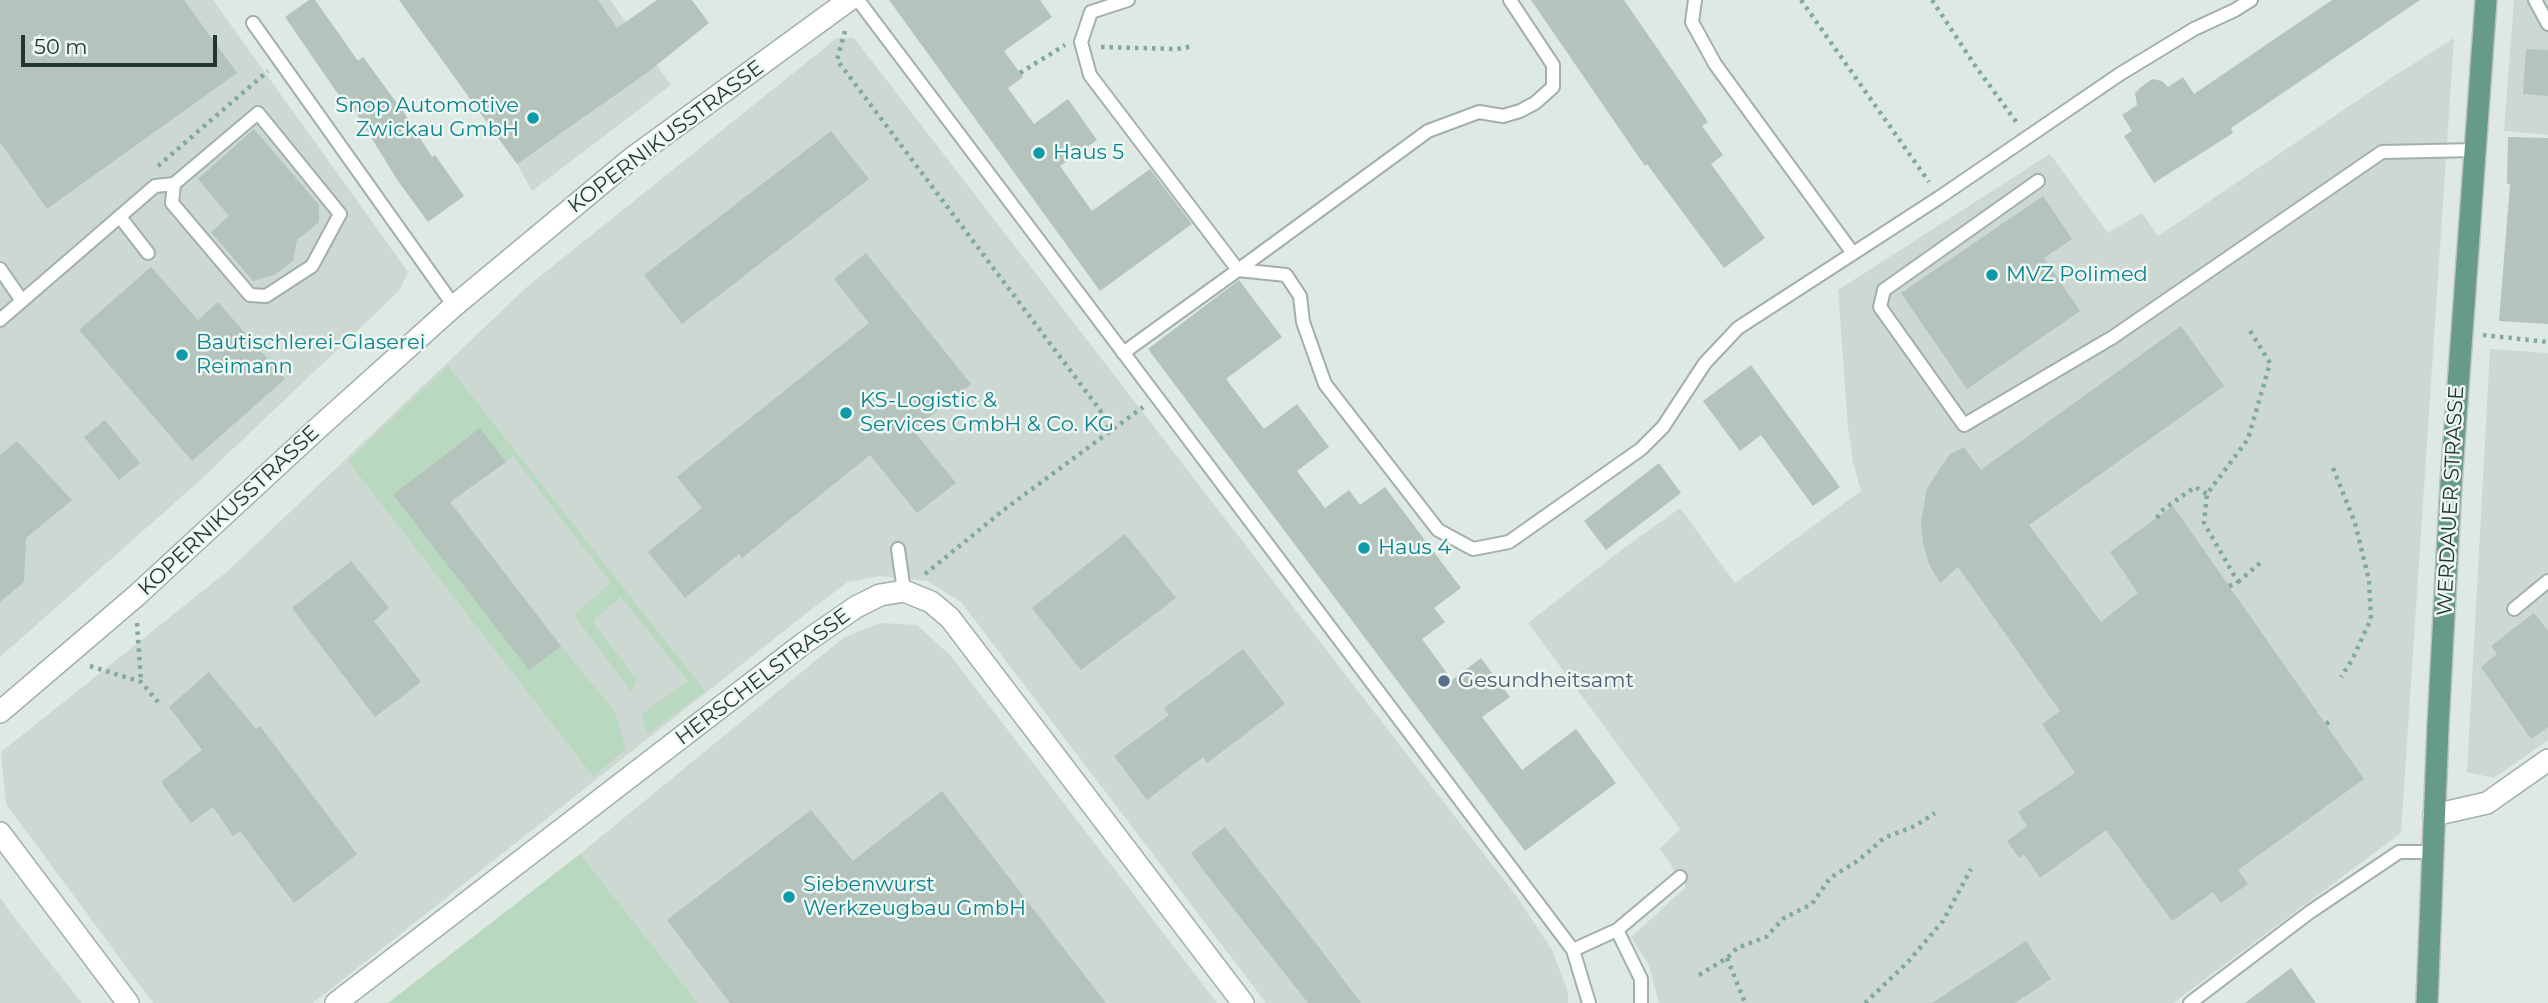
<!DOCTYPE html>
<html>
<head>
<meta charset="utf-8">
<style>
  body { margin:0 }
  #map { position:relative; width:2548px; height:1003px; overflow:hidden; background:#dee9e3; font-family:Montserrat,sans-serif }
  canvas { display:block }
  .scale { position:absolute; left:21px; top:35px; width:196px; height:32px; box-sizing:border-box; border:4px solid #21372f; border-top:0; padding-left:9px; font-size:21px; line-height:24px; white-space:nowrap; color:#21372f; -webkit-text-stroke:5px #eef6f1; paint-order:stroke }
</style>
</head>
<body>
<div id="map">
<canvas width="2548" height="1003"></canvas>
<div class="scale">50 m</div>
</div>
<script>
const g = document.querySelector('canvas').getContext('2d');
g.lineJoin = 'round';
function fill(path, color) { g.fillStyle = color; g.fill(path, 'evenodd'); }
const shape = rows => new Path2D(rows.map(r => 'M' + r).join(''));
function stroke(path, color, width, dash) { g.strokeStyle = color; g.lineWidth = width; g.lineCap = dash ? 'butt' : 'round'; g.setLineDash(dash || []); g.stroke(path); }
function write(font, color, halo, rows, align = 'center') {
  g.font = font + ' Montserrat,sans-serif'; g.lineWidth = 5; g.setLineDash([]); g.textBaseline = 'middle'; g.strokeStyle = halo; g.fillStyle = color; for (const [text, x, y, turn = 0] of rows) {
    g.save(); g.translate(x, y); g.rotate((+turn || 0) * Math.PI / 180); g.textAlign = isNaN(turn) ? turn : align; if (halo) g.strokeText(text, 0, 0); g.fillText(text, 0, 0); g.restore();
  }
}
fill(shape([
  [0,0,213,0,408,272,399,291,195,485,0,657],
  [399,0,610,0,671,85,532,191,517,164],
  [2514,0,2548,0,2548,135,2504,131],
  [837,38,854,38,1517,897,1552,950,1568,992,1568,1003,1266,1003,961,602,927,581,880,576,848,582,817,605,313,1003,153,1003,6,804,1,752,229,570,528,286],
  [2454,38,2401,833,2173,1003,1659,1003,1649,965,1631,937,1686,887,1660,849,1680,829,1528,623,1624,548,1680,508,1735,583,1861,491,1853,462,1848,427,1838,290,2050,154,2108,233,2142,213,2158,236,2385,82],
  [2490,349,2548,353,2548,740,2494,778,2467,772],
  [880,623,917,625,951,656,1217,1003,698,1003,580,854,843,638],
  [0,898,23,929,82,1003,0,1003]
]), '#cdd8d2');
fill(shape([
  [448,366,705,691,647,734,642,714,688,681,621,597,592,621,637,680,631,691,574,615,611,583,513,456,506,462,479,429,393,496,529,669,561,646,614,711,626,749,593,776,348,461],
  [580,854,698,1003,388,1003]
]), '#b8d8bf');
fill(shape([
  [0,0,184,0,237,73,47,209,0,142],
  [309,0,315,0,358,61,363,57,405,114,432,157,435,155,464,196,428,222,398,181,353,108,349,110,285,17],
  [399,0,598,0,617,28,657,0,692,0,709,23,648,72,517,164],
  [889,0,1040,0,1052,17,1004,51,1023,77,1008,88,1034,124,1068,99,1097,140,1060,166,1092,211,1150,169,1192,224,1100,291],
  [1531,0,1624,0,1708,122,1702,126,1723,155,1711,164,1765,238,1724,268,1647,164,1645,166],
  [2332,0,2420,0,2231,128,2233,133,2154,183,2124,136,2132,131,2122,115,2137,105,2135,93,2140,88,2152,79,2162,81,2168,87,2183,77,2194,94],
  [2526,49,2548,50,2548,96,2523,94],
  [254,129,319,205,319,222,297,240,293,261,274,275,253,281,211,232,229,216,198,179],
  [831,131,869,179,682,324,644,275],
  [2508,137,2548,138,2548,324,2499,321,2510,184,2507,184],
  [2043,196,2072,239,2044,258,2080,311,1967,389,1901,293],
  [866,253,971,384,913,430,956,483,917,513,870,455,742,558,739,554,685,598,648,552,702,508,677,477,869,323,834,279],
  [151,267,198,320,218,302,285,379,192,461,79,330],
  [1239,280,1282,337,1226,379,1264,429,1297,404,1329,447,1297,471,1325,508,1349,490,1360,505,1385,487,1461,588,1434,608,1445,622,1422,639,1452,680,1481,658,1510,697,1482,717,1522,770,1576,729,1616,783,1525,851,1148,349],
  [2181,326,2224,386,2029,525,2101,622,2138,593,2110,552,2173,506,2364,779,2238,870,2248,884,2221,903,2213,892,2172,921,2106,830,2040,878,2024,854,2019,858,2007,841,2027,826,2018,812,2075,773,2042,724,2060,711,1958,567,1940,583,1929,564,1923,542,1921,523,1927,488,1949,455,1964,447,1981,470],
  [1751,365,1840,487,1813,506,1761,435,1740,451,1703,401],
  [105,420,140,463,119,480,84,437],
  [480,428,506,462,450,502,561,646,529,670,393,495],
  [17,441,72,500,26,538,24,582,0,602,0,455],
  [1659,463,1681,493,1606,550,1584,521],
  [1125,534,1176,598,1081,670,1032,608],
  [351,561,389,608,374,621,421,682,375,717,292,608],
  [2534,613,2548,631,2548,727,2531,739,2481,667,2497,654,2491,646],
  [1243,649,1285,704,1207,763,1203,757,1147,800,1114,756,1169,715,1164,708],
  [209,672,256,729,260,726,357,854,294,903,240,831,233,836,213,807,191,823,161,782,202,750,169,707],
  [942,791,1106,1003,730,1003,667,920,811,810,853,861],
  [1225,827,1321,950,1361,1003,1308,1003,1203,870,1191,853],
  [2026,941,2051,979,2015,1003,1932,1003],
  [2291,968,2316,1003,2245,1003]
]), '#b4c3bc');
const service = shape([
  [858,0,1573,950,1589,1003],
  [1128,0,1091,12,1081,42,1090,75,1238,270,1428,131,1479,112,1503,116,1520,111,1535,103,1553,87,1553,65,1510,0],
  [1695,0,1692,22,1715,64,1852,252],
  [2535,0,2548,24],
  [253,23,454,306],
  [2038,181,1884,290,1880,307,1964,425,2113,337,2382,152,2476,150],
  [120,217,148,253],
  [0,269,22,301],
  [0,320,155,186,174,184,258,113,340,214,312,266,266,296,250,295,172,203,174,184],
  [1123,353,1238,270,1286,275,1300,296,1303,322,1325,384,1438,530,1473,549,1509,542,1641,449,1663,427,1705,363,1738,328,1940,197,2120,74,2194,29,2235,10,2251,0],
  [898,549,904,591],
  [2514,609,2548,581],
  [1617,930,1641,979,1641,1003],
  [1573,950,1617,930,1680,877],
  [2190,1003,2310,912,2399,852,2433,852]
]);
const minor = shape([
  [2434,815,2487,803,2548,760],
  [0,833,128,1003],
  [336,1003,804,643,856,607,880,595,904,591,931,602,950,618,1243,1003]
]);
const tertiary = shape([
  [0,712,136,596,318,428,454,306,631,159,849,0]
]);
const primary = shape([
  [2427,1003,2438,726,2451,484,2486,0]
]);
stroke(service, '#a2b0a9', 16);
stroke(minor, '#a2b0a9', 24);
stroke(tertiary, '#a2b0a9', 24);
stroke(primary, '#bcc3c1', 24);
stroke(shape([
  [1801,0,1929,182],
  [1932,0,1976,67,2017,123],
  [845,31,837,60,1100,410,1110,432],
  [1101,47,1177,49,1194,46],
  [1020,73,1065,45],
  [158,166,268,71],
  [2483,335,2548,342],
  [2333,468,2355,523,2369,580,2371,619,2352,660,2341,677],
  [2157,518,2161,511,2195,487,2207,494],
  [925,574,1005,509,1143,407],
  [2238,582,2260,563],
  [2229,586,2238,582,2204,523,2207,494,2248,439,2270,363,2249,329],
  [137,623,141,682],
  [90,666,141,682,158,702],
  [2326,724,2333,719],
  [1727,958,1745,1003],
  [1699,975,1727,958,1737,948,1766,937,1784,918,1812,904,1830,878,1859,860,1884,838,1915,826,1935,813],
  [1865,1003,1907,963,1943,921,1971,869]
]), '#81aa9a', 4.5, [3.5, 5]);
stroke(service, '#fff', 12);
stroke(minor, '#fff', 21);
stroke(tertiary, '#fff', 21);
stroke(primary, '#669b89', 21);
for (const [x, y, r, color] of [
  [533,118,7,"#0f9aa8"],
  [1039,153,7,"#0f9aa8"],
  [1992,275,7,"#0f9aa8"],
  [182,355,7,"#0f9aa8"],
  [846,413,7,"#0f9aa8"],
  [1364,548,7,"#0f9aa8"],
  [1444,681,7,"#5c6f8a"],
  [789,897,7,"#0f9aa8"]
]) { const dot = new Path2D(); dot.arc(x, y, r, 0, 2 * Math.PI); g.fillStyle = color; g.fill(dot); stroke(dot, '#eef6f1', 2.5); }
write('21px', '#0d838f', '#eef6f1', [
  ["Snop Automotive",519,106,"right"],
  ["Zwickau GmbH",519,130,"right"],
  ["Haus 5",1053,153],
  ["MVZ Polimed",2006,275],
  ["Bautischlerei-Glaserei",196,343],
  ["Reimann",196,367],
  ["KS-Logistic &",860,401],
  ["Services GmbH & Co. KG",860,425],
  ["Haus 4",1378,548],
  ["Siebenwurst",803,885],
  ["Werkzeugbau GmbH",803,909]
], 'left');
write('21px', '#21372f', '#eef6f1', [
  ["KOPERNIKUSSTRASSE",666,137,-37],
  ["WERDAUER STRASSE",2451,501,-87],
  ["KOPERNIKUSSTRASSE",229,511,-43],
  ["HERSCHELSTRASSE",763,677,-37]
]);
write('21px', '#4e5e75', '#eef6f1', [
  ["Gesundheitsamt",1458,681]
], 'left');
</script>
</body>
</html>
